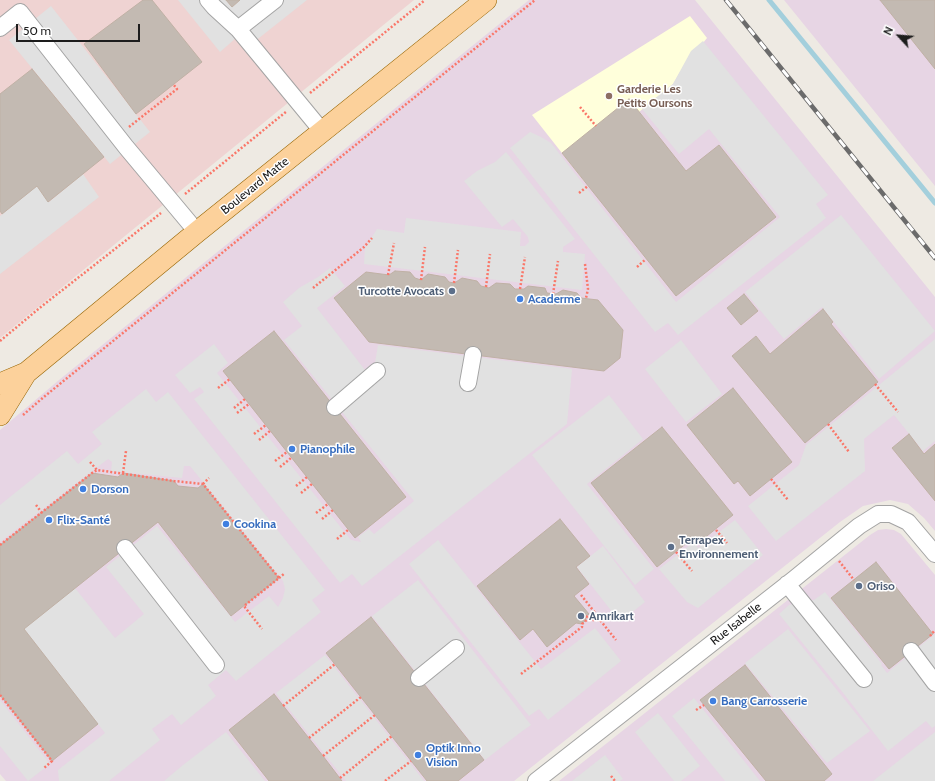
<!DOCTYPE html>
<html>
<head>
<meta charset="utf-8">
<style>
  body { margin:0 }
  #map { position:relative; width:935px; height:781px; overflow:hidden; background:#eeeae3; font-family:Cabin,sans-serif }
  canvas { display:block }
  .north { position:absolute; left:879px; top:16px; width:40px; height:40px; -webkit-text-stroke:3px #fff; paint-order:stroke; rotate:296deg; font-size:11px; font-weight:700; line-height:16px; text-align:center; color:#1d1d1d }
  .north::after { content:''; display:block; margin:auto; width:14px; height:18px; background:#1d1d1d; clip-path:polygon(50% 0,100% 100%,50% 72%,0 100%) }
  .scale { position:absolute; left:16px; top:24px; width:124px; height:18px; box-sizing:border-box; border:2px solid #1d1d1d; border-top:0; padding-left:5px; font-size:12px; line-height:14px; white-space:nowrap; color:#1d1d1d; -webkit-text-stroke:3px #fff; paint-order:stroke }
</style>
</head>
<body>
<div id="map">
<canvas width="935" height="781"></canvas>
<div class="north">N</div>
<div class="scale">50 m</div>
</div>
<script>
const g = document.querySelector('canvas').getContext('2d');
g.lineJoin = 'round';
function fill(path, color) { g.fillStyle = color; g.fill(path, 'evenodd'); }
const shape = rows => new Path2D(rows.map(r => 'M' + r).join(''));
function stroke(path, color, width, dash) { g.strokeStyle = color; g.lineWidth = width; g.lineCap = dash ? 'butt' : 'round'; g.setLineDash(dash || []); g.stroke(path); }
function write(font, color, halo, rows, align = 'center') {
  g.font = font + ' Cabin,sans-serif'; g.lineWidth = 3; g.setLineDash([]); g.textBaseline = 'middle'; g.strokeStyle = halo; g.fillStyle = color; for (const [text, x, y, turn = 0] of rows) {
    g.save(); g.translate(x, y); g.rotate((+turn || 0) * Math.PI / 180); g.textAlign = isNaN(turn) ? turn : align; if (halo) g.strokeText(text, 0, 0); g.fillText(text, 0, 0); g.restore();
  }
}
fill(shape([
  [0,0,414,0,0,338]
]), '#efd3d2');
fill(shape([
  [529,0,695,0,935,297,935,531,924,518,908,504,890,500,863,506,840,522,514,781,6,781,0,774,0,430,59,380],
  [784,0,935,0,935,186],
  [886,529,894,530,901,534,935,575,935,781,559,781,870,535,878,530]
]), '#e7d5e4');
fill(shape([
  [690,16,707,38,680,72,673,84,639,112,652,128,584,181,532,115]
]), '#ffffdb');
fill(shape([
  [178,0,226,0,232,7,240,0,307,0,254,42,244,31,220,52],
  [51,6,150,132,110,164,9,40],
  [703,41,828,195,816,204,826,218,678,335,668,323,655,332,510,148,530,132,541,137,551,143,676,302,780,217,709,129,679,154,642,109,673,84,691,51],
  [506,152,575,239,563,247,563,252,585,254,582,290,364,264,365,248,377,229,404,233,406,218,521,232,520,246,525,246,529,242,528,237,513,219,502,227,464,181,477,171,495,162],
  [83,174,99,197,0,274,0,216,37,186,49,202],
  [841,215,935,331,879,379,822,307,784,339,745,292],
  [330,268,345,286,317,308,365,370,375,363,378,345,572,369,567,424,362,586,352,574,340,583,194,399,204,392,200,387,190,393,175,375,214,344,228,363,217,373,351,540,361,542,358,537,369,529,374,534,414,501,284,340,302,326,283,302,299,288,318,277],
  [935,339,935,441,923,451,894,415,864,439,865,471,776,541,748,506,799,465,806,445],
  [681,340,722,394,686,422,645,369],
  [146,389,156,402,168,392,325,590,312,600,321,612,236,681,226,670,208,685,216,696,181,725,172,714,152,729,160,740,109,781,59,781,58,770,105,733,24,629,75,588,115,638,144,614,106,567,157,526,235,622,269,596,278,607,283,598,285,589,283,581,190,466,184,466,182,478,111,471,112,462,108,459,0,542,0,505,67,451,78,464,102,444,92,432],
  [609,395,643,439,587,484,654,569,635,585,532,455],
  [735,520,763,555,698,608,687,602,659,569,694,542,698,548],
  [438,540,541,669,595,628,621,661,548,720,539,709,529,716,409,564],
  [603,546,645,602,620,622,577,567],
  [418,580,531,725,521,732,485,760,372,616],
  [825,592,882,664,881,665,887,673,935,634,935,726,932,728,926,721,888,751,844,694,779,614,789,605,801,602,814,600],
  [788,629,870,731,827,763,745,663],
  [325,655,424,781,346,781,276,693],
  [694,698,760,781,725,781,672,716],
  [0,700,50,764,28,781,0,746],
  [658,713,700,766,681,781,674,781,635,732],
  [226,732,265,781,164,781,183,765],
  [935,732,935,781,873,781],
  [605,755,623,779,620,781,572,781]
]), '#e1e1e1');
stroke(shape([
  [769,0,935,203]
]), '#a3cfdc', 5);
const building = shape([
  [143,0,152,0,202,62,136,114,84,44,143,0],
  [226,0,240,0,232,7,226,0],
  [880,0,935,0,935,69,880,0],
  [32,69,104,157,48,202,37,186,2,214,0,211,0,94,32,69],
  [629,99,686,171,719,145,776,217,676,296,562,153,629,99],
  [395,271,410,272,415,278,421,280,428,274,445,277,449,282,454,283,456,282,462,278,477,281,481,286,489,288,496,283,510,284,515,289,524,289,528,286,545,288,547,293,556,294,563,290,577,293,581,298,598,300,623,330,620,358,604,371,369,342,334,298,366,272,389,275,395,271],
  [744,294,758,311,741,325,727,308,744,294],
  [823,309,833,322,831,324,878,382,805,443,732,356,756,336,770,354,823,309],
  [274,331,406,497,355,538,223,371,274,331],
  [733,388,792,462,750,496,738,481,734,484,687,425,733,388],
  [662,427,733,515,697,544,693,538,657,567,591,483,662,427],
  [909,434,924,454,935,444,935,501,892,448,909,434],
  [92,473,118,477,123,473,174,481,178,486,198,488,203,484,279,578,231,616,158,522,24,629,98,724,52,761,0,695,0,545,92,473],
  [560,519,590,556,576,567,589,584,574,596,589,614,586,616,586,620,582,624,576,623,547,647,533,629,520,640,477,586,560,519],
  [876,562,933,634,889,669,831,598,876,562],
  [371,617,484,760,458,781,427,781,326,653,371,617],
  [745,665,832,774,824,781,766,781,700,700,745,665],
  [274,694,323,756,342,781,269,781,229,730,274,694]
]);
fill(building, '#c3bab2');
stroke(building, '#c0b1a5', 1);
const minor = shape([
  [208,0,214,7,238,29,322,131],
  [0,28,20,12,126,147,197,232],
  [238,29,275,0],
  [468,383,473,355],
  [335,407,377,371],
  [125,548,216,665],
  [787,584,864,679],
  [911,651,935,683],
  [419,678,456,648],
  [536,781,794,579,859,526,878,514,891,514,908,522,935,554]
]);
const major = shape([
  [0,384,26,373,197,232,486,0],
  [0,415,26,373]
]);
stroke(minor, '#a4a4a4', 18);
stroke(major, '#966400', 22);
stroke(shape([
  [310,93,425,0],
  [580,107,596,126],
  [129,127,177,89,173,84],
  [579,193,588,186],
  [185,194,287,111],
  [585,264,588,289,586,298],
  [637,267,646,259],
  [388,275,394,243],
  [421,280,425,247],
  [454,283,458,250],
  [486,287,490,254],
  [313,288,364,247,372,238],
  [520,289,525,257],
  [553,294,558,261],
  [0,341,42,306,161,213],
  [875,384,898,412],
  [218,388,230,379],
  [234,408,245,399],
  [237,413,249,404],
  [23,415,45,396,535,0],
  [828,424,849,452],
  [254,434,266,425],
  [259,440,270,431],
  [275,461,287,452],
  [90,462,97,470],
  [280,467,291,458],
  [123,473,126,451],
  [771,479,788,500],
  [203,484,209,478],
  [296,486,307,477],
  [301,493,312,484],
  [36,505,42,513],
  [316,513,328,504],
  [322,519,333,510],
  [716,530,727,543],
  [337,539,348,530],
  [0,545,92,473,97,470,174,481,203,484,279,578,244,606,262,629],
  [676,552,692,571],
  [839,561,854,580],
  [279,578,285,573],
  [581,595,600,619],
  [586,616,591,620,600,620,616,640],
  [930,636,935,630],
  [521,674,582,627,582,624,589,618],
  [0,695,52,761,44,768],
  [283,706,335,664],
  [696,710,704,705],
  [309,738,361,697],
  [323,756,375,715],
  [611,776,615,781],
  [340,778,392,736],
  [385,781,411,761]
]), '#fa7769', 2.5, [2, 2]);
stroke(minor, '#fff', 16);
stroke(major, '#fcd19b', 21);
const rail = shape([
  [726,0,935,258]
]);
stroke(rail, '#6b6b6b', 4.5);
stroke(rail, '#fff', 3, [9]);
for (const [x, y, r, color] of [
  [609,96,4,"#8d6e63"],
  [452,291,4,"#5c6f8a"],
  [520,299,4,"#3f7fe0"],
  [292,449,4,"#3f7fe0"],
  [83,489,4,"#3f7fe0"],
  [49,520,4,"#3f7fe0"],
  [226,524,4,"#3f7fe0"],
  [671,547,4,"#5c6f8a"],
  [859,586,4,"#5c6f8a"],
  [581,616,4,"#5c6f8a"],
  [713,701,4,"#3f7fe0"],
  [418,755,4,"#3f7fe0"]
]) { const dot = new Path2D(); dot.arc(x, y, r, 0, 2 * Math.PI); g.fillStyle = color; g.fill(dot); stroke(dot, '#fff', 1.5); }
write('bold 12px', '#785e54', '#fff', [
  ["Garderie Les",617,89],
  ["Petits Oursons",617,103]
], 'left');
write('12px', '#1d1d1d', '#fff', [
  ["Boulevard Matte",255,186,-39],
  ["Rue Isabelle",736,624,-38]
]);
write('bold 12px', '#4e5e75', '#fff', [
  ["Turcotte Avocats",444,291,"right"],
  ["Terrapex",679,540],
  ["Environnement",679,554],
  ["Oriso",867,586],
  ["Amrikart",589,616]
], 'left');
write('bold 12px', '#366cbe', '#fff', [
  ["Acaderme",528,299],
  ["Pianophile",300,449],
  ["Dorson",91,489],
  ["Flix-Santé",57,520],
  ["Cookina",234,524],
  ["Bang Carrosserie",721,701],
  ["Optik Inno",426,748],
  ["Vision",426,762]
], 'left');
</script>
</body>
</html>
